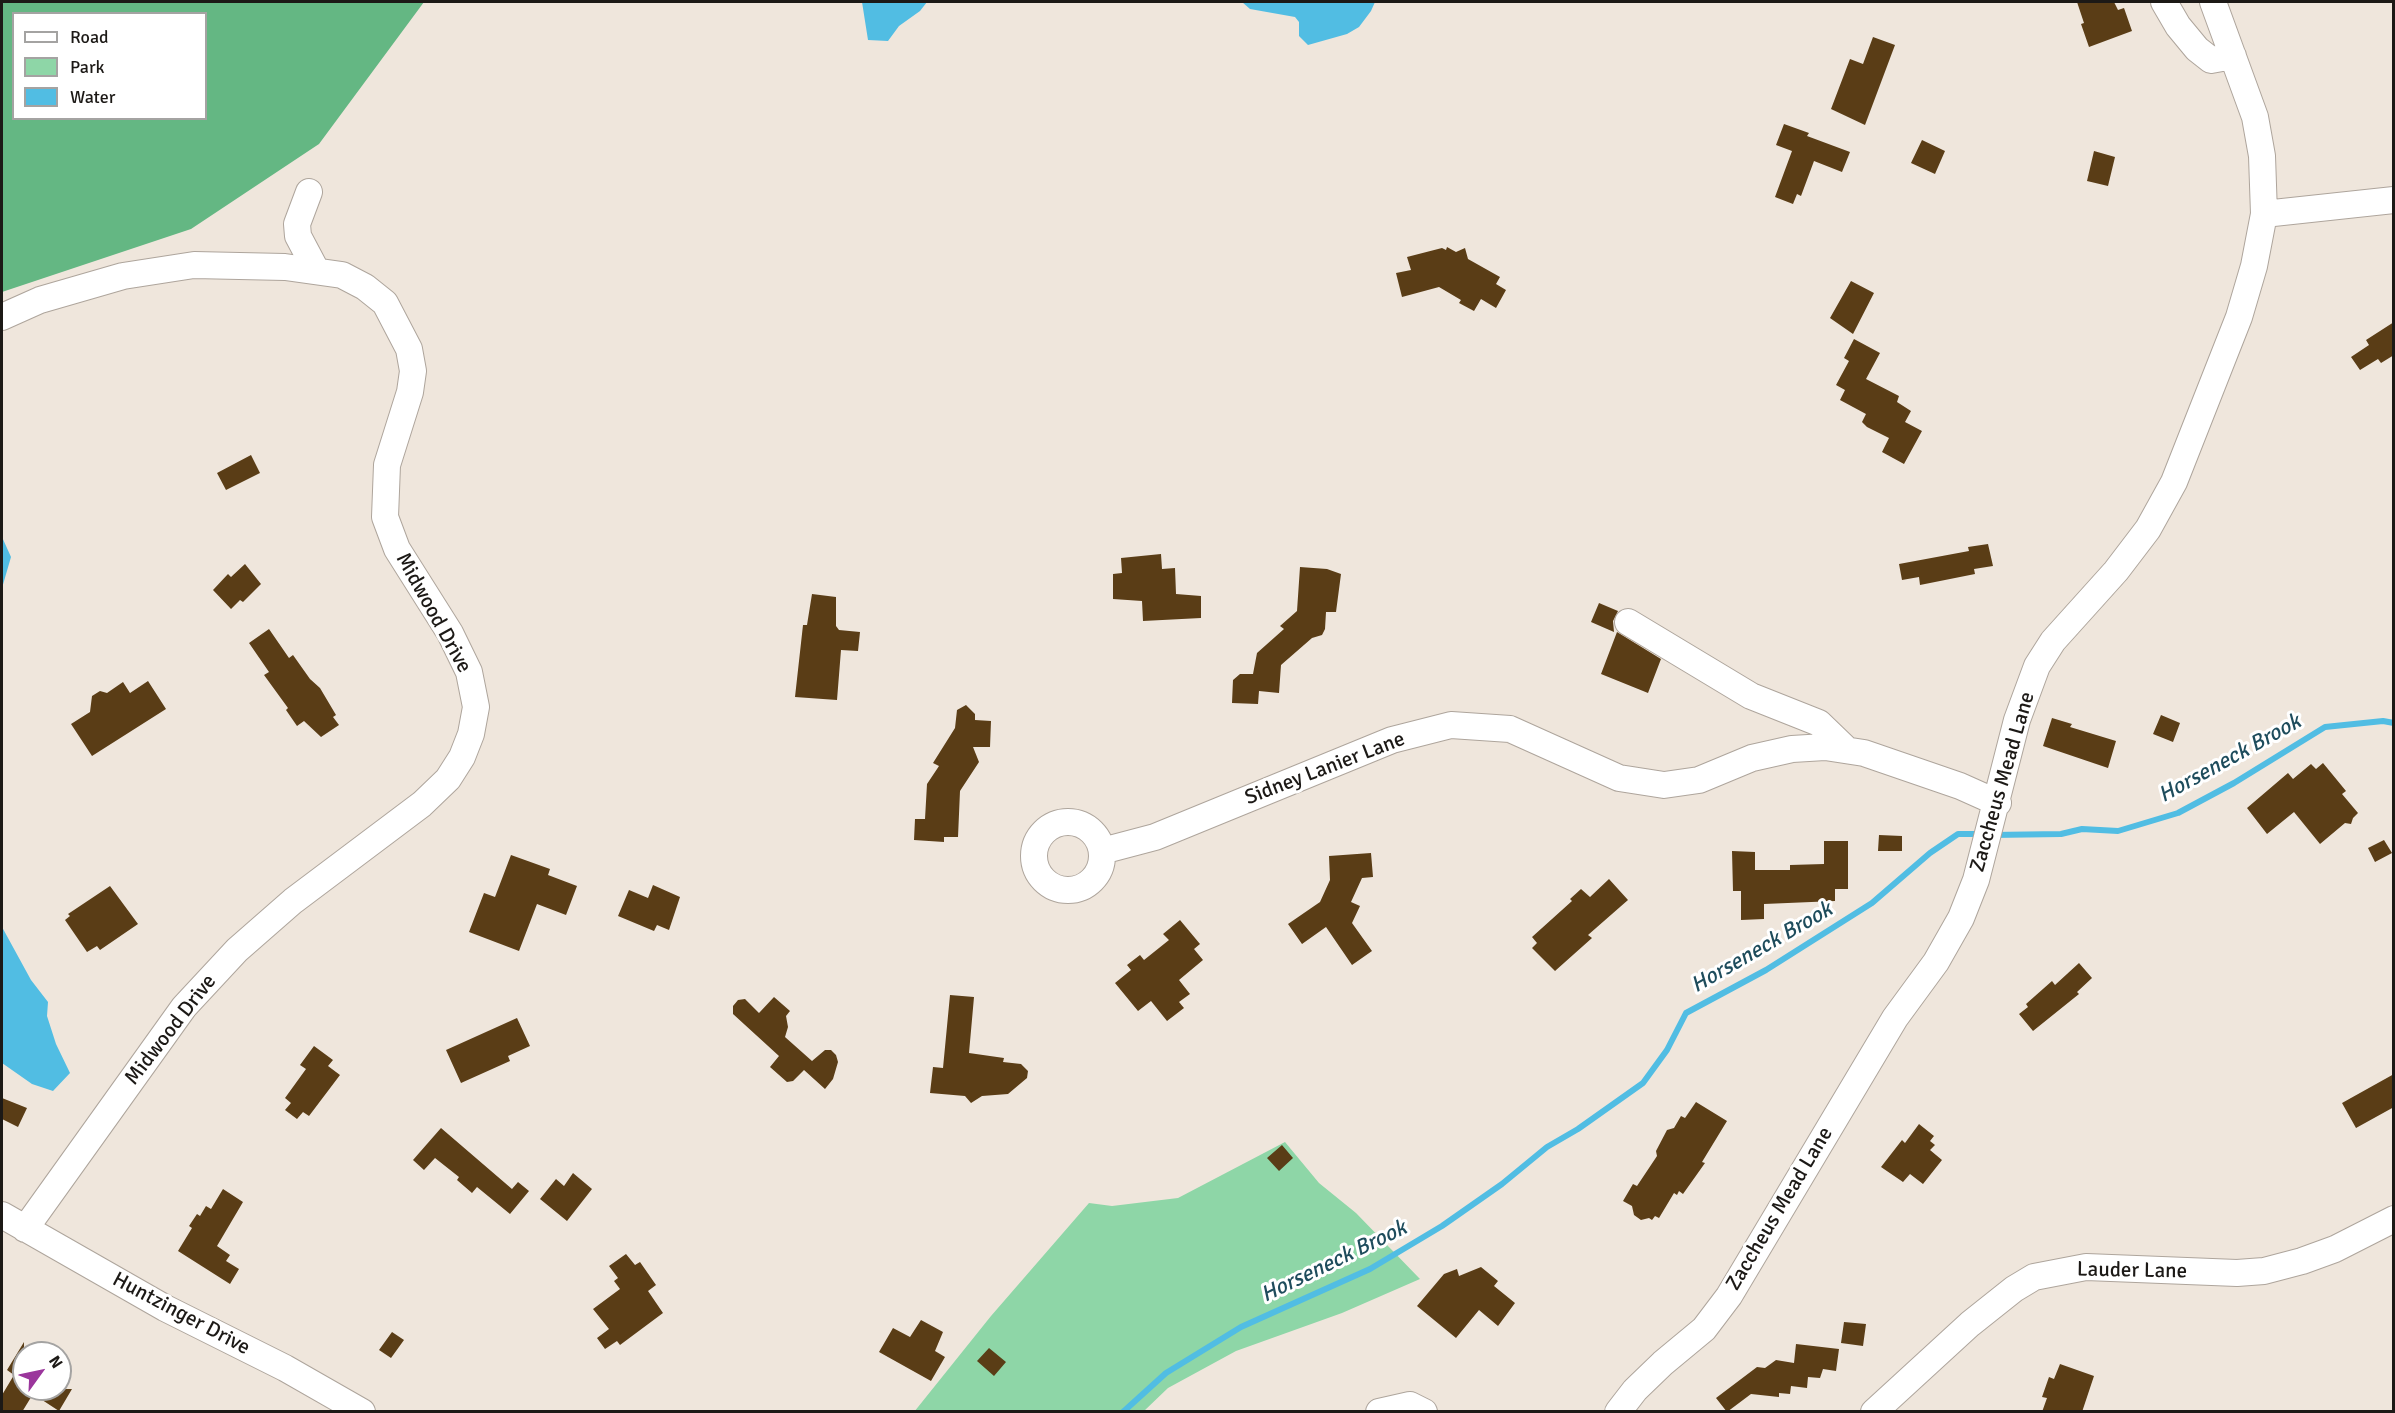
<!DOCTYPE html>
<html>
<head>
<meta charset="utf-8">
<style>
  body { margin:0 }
  #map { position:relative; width:2395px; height:1413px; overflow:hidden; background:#efe6dc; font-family:Signika,sans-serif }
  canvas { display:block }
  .frame { position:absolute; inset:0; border:3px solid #1c1916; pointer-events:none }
  .legend { position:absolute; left:12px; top:12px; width:195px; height:108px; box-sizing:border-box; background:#fff; border:2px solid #a4a3a2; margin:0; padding:8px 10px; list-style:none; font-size:18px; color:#1c1916 }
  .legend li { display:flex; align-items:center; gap:12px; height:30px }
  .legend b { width:30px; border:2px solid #a4a3a2 }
  .north { position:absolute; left:12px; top:1341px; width:60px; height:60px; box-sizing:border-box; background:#fff; border:2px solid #a4a3a2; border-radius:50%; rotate:57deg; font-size:16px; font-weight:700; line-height:24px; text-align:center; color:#1c1916 }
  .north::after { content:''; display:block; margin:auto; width:21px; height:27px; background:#9b369c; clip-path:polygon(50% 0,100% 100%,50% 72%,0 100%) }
</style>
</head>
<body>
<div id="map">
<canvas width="2395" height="1413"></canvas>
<div class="frame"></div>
<ul class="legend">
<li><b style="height:8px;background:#fff"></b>Road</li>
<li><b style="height:16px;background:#8ed6a7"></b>Park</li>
<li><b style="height:16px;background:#51bde3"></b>Water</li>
</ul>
<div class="north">N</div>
</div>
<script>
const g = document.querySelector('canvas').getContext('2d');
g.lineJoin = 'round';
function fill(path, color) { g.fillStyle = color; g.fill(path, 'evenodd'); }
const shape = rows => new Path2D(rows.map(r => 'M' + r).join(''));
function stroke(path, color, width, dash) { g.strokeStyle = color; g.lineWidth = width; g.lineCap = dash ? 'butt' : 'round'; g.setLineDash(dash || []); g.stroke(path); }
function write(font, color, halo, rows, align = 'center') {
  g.font = font + ' Signika,sans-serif'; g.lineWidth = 6; g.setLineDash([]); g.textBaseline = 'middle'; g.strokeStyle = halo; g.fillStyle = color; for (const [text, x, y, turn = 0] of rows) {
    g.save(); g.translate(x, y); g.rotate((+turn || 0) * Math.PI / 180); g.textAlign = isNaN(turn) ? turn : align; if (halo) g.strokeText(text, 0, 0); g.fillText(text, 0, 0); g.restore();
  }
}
fill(shape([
  [1285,1142,1319,1183,1356,1213,1420,1279,1342,1313,1236,1351,1168,1388,1144,1411,914,1412,991,1316,1089,1203,1112,1206,1178,1198]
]), '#8ed6a7');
fill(shape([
  [2,2,424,2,319,144,191,229,2,292],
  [14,14,206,14,206,118,14,118]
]), '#64b783');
fill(shape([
  [862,2,927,2,920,11,899,26,888,41,868,40],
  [1242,2,1375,2,1371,11,1359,27,1347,34,1308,45,1299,36,1299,22,1295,17,1250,9],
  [2,537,11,557,2,588],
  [2,927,31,980,48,1002,47,1016,56,1044,70,1073,53,1091,32,1084,2,1063]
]), '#51bde3');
stroke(shape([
  [1992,835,2061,834,2082,829,2118,831,2178,813,2234,783,2325,727,2383,721,2394,723],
  [1123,1412,1166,1373,1241,1327,1370,1269,1442,1226,1502,1184,1547,1147,1578,1129,1643,1083,1667,1050,1686,1013,1766,970,1872,903,1930,853,1958,834,1982,834]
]), '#51bde3', 6);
fill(shape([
  [2077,2,2114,2,2118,10,2124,8,2132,31,2089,47,2081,24,2084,23],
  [1873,37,1895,45,1865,125,1831,109,1850,59,1863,64],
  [1784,124,1809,133,1807,136,1850,152,1842,172,1814,161,1801,196,1797,194,1793,204,1775,197,1792,151,1776,145],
  [1922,140,1945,151,1935,174,1911,163],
  [2094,151,2115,157,2108,186,2087,181],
  [1447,247,1456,252,1465,248,1468,259,1500,277,1496,284,1506,290,1496,308,1481,299,1474,311,1459,303,1461,300,1439,287,1402,297,1396,273,1411,270,1407,257,1442,248,1446,250],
  [1851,281,1874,293,1853,334,1830,318],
  [2394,322,2394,355,2381,363,2378,359,2360,370,2351,357,2369,345,2366,340],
  [1854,339,1880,353,1866,379,1899,396,1897,402,1911,411,1905,422,1922,431,1904,464,1882,452,1889,438,1867,427,1862,422,1866,414,1840,400,1845,390,1836,385,1849,361,1844,358],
  [251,455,260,473,226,490,217,473],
  [1988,544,1993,566,1974,569,1975,574,1920,585,1919,577,1902,580,1899,564,1969,551,1968,547],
  [1161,554,1162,569,1175,568,1176,594,1201,596,1201,618,1143,621,1142,601,1113,599,1113,574,1122,573,1121,558],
  [245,564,261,584,243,602,240,600,231,609,213,590,228,574,231,577],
  [1300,567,1327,569,1341,574,1336,612,1326,612,1325,629,1322,635,1312,638,1281,665,1279,693,1259,691,1258,704,1232,703,1233,680,1240,674,1253,674,1257,653,1284,629,1280,626,1297,611],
  [812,594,836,597,836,626,839,630,860,632,858,651,841,650,837,700,795,697,803,625,807,625],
  [1599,603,1618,611,1613,621,1614,632,1591,622],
  [269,629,289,658,293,655,310,679,320,688,336,715,333,717,339,725,321,737,304,721,297,726,286,710,288,708,264,675,269,672,249,643],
  [1617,632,1661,659,1648,693,1601,674],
  [148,681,166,709,92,756,71,724,90,712,92,696,100,691,107,693,123,682,130,693],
  [966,705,975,714,975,720,991,721,990,747,973,747,979,762,960,791,958,837,944,837,944,842,914,840,915,819,925,819,927,784,939,766,933,763,955,728,957,710],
  [2161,715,2180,723,2173,742,2153,734],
  [2052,718,2072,724,2070,727,2116,741,2108,768,2043,746],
  [2323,763,2346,791,2342,794,2358,813,2353,818,2351,824,2345,823,2320,844,2294,812,2267,834,2247,808,2288,773,2293,779,2311,764,2316,769],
  [1879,835,1902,836,1902,851,1878,851],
  [2384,840,2392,853,2375,862,2368,848],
  [1824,841,1848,841,1848,889,1835,889,1835,901,1764,904,1764,919,1741,920,1741,891,1733,891,1732,851,1755,852,1755,870,1790,870,1790,865,1824,864],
  [1371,853,1373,877,1362,878,1351,902,1360,906,1352,923,1372,951,1352,965,1326,927,1302,944,1288,924,1320,902,1330,880,1329,856],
  [511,855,550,869,548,875,577,886,566,915,537,904,519,951,469,932,484,893,495,897],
  [1609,879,1628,900,1588,935,1592,938,1555,971,1532,948,1537,943,1532,937,1572,901,1570,899,1581,889,1590,897],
  [653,885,680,897,669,930,657,925,654,931,618,916,629,890,648,898],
  [110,886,138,924,100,950,97,946,87,952,65,920,70,916,68,914],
  [1180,920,1200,944,1194,949,1203,960,1179,980,1190,994,1179,1002,1184,1008,1167,1021,1151,1001,1138,1011,1115,983,1131,970,1127,965,1140,955,1144,960,1169,940,1163,934],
  [2079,963,2092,978,2077,992,2079,994,2033,1031,2019,1014,2028,1007,2026,1004,2052,981,2055,985],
  [950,995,974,997,969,1053,1004,1058,1003,1062,1021,1064,1028,1071,1027,1078,1008,1094,982,1096,971,1103,965,1096,930,1093,933,1067,943,1068],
  [774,997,790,1011,786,1016,788,1027,785,1037,812,1061,825,1050,831,1050,836,1055,838,1062,833,1079,825,1089,804,1070,793,1081,787,1082,770,1067,779,1056,733,1014,733,1006,738,1000,745,999,759,1013],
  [517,1018,530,1046,508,1056,510,1061,461,1083,446,1050],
  [314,1046,333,1060,328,1066,340,1075,309,1116,303,1112,297,1119,285,1110,291,1103,285,1098,306,1069,300,1065],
  [2394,1074,2394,1107,2356,1128,2342,1103],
  [2,1098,27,1108,18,1127,2,1119],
  [1696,1102,1727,1121,1702,1162,1705,1163,1683,1194,1679,1191,1677,1195,1674,1193,1659,1218,1655,1216,1652,1220,1649,1218,1641,1220,1634,1215,1632,1206,1623,1201,1633,1184,1637,1186,1657,1156,1656,1151,1667,1130,1674,1128,1681,1116,1685,1118],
  [1919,1124,1934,1136,1930,1141,1935,1145,1930,1150,1942,1160,1923,1184,1910,1174,1903,1182,1881,1167,1902,1140,1905,1143],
  [441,1128,512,1189,518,1182,529,1191,510,1214,477,1187,472,1193,457,1180,459,1177,435,1158,424,1170,413,1160],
  [1282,1145,1293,1158,1279,1171,1267,1158],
  [573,1173,592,1189,567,1221,540,1199,556,1179,564,1186],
  [223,1189,243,1202,217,1246,230,1255,226,1261,239,1269,230,1284,178,1251,192,1228,189,1226,197,1214,200,1216,206,1206,211,1209],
  [626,1254,635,1265,640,1262,656,1285,648,1291,663,1313,620,1345,617,1341,605,1349,597,1338,609,1329,593,1309,620,1289,614,1281,618,1278,609,1266],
  [1481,1267,1498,1281,1494,1286,1515,1303,1498,1326,1479,1310,1456,1338,1417,1306,1444,1274,1457,1269,1459,1276],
  [921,1320,943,1332,935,1351,945,1357,931,1381,879,1352,893,1328,910,1337],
  [1844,1322,1866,1324,1863,1346,1841,1343],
  [392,1332,404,1340,391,1358,379,1350],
  [24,1342,24,1389,72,1389,59,1411,33,1394,22,1412,2,1412,2,1395,14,1375,7,1370],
  [1796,1344,1839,1349,1836,1371,1823,1369,1820,1378,1808,1377,1807,1388,1791,1386,1790,1394,1779,1393,1779,1397,1751,1394,1727,1412,1716,1398,1757,1367,1765,1368,1776,1360,1794,1363],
  [989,1348,1006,1362,994,1376,977,1361],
  [2060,1364,2094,1376,2082,1412,2042,1412,2047,1398,2042,1397,2049,1377,2054,1379]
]), '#5a3d16');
const minor = shape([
  [2164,2,2178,26,2197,49,2211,60,2233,56],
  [309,192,297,224,298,236,316,270],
  [2264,214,2394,200],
  [2,317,40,300,123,276,194,265,285,267,342,275,365,287,385,303,409,349,413,371,410,392,387,465,385,517,397,549,450,633,469,672,476,707,471,734,462,757,448,779,422,804,293,901,237,950,184,1007,25,1229],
  [1628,622,1751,696,1819,723,1847,750],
  '1034 856a34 34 0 1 1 68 0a34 34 0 1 1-68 0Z',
  [1102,851,1155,837,1392,740,1451,725,1510,729,1619,778,1664,785,1699,780,1752,758,1792,749,1825,747,1864,753,1960,786,1998,803],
  [2,1215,165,1308,285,1368,362,1412],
  [1379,1412,1410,1405,1424,1412],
  [1618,1412,1635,1390,1663,1363,1704,1329,1729,1296,1895,1018,1936,962,1961,918,1976,880,2017,720,2037,666,2053,641,2116,571,2148,529,2174,482,2239,317,2254,266,2264,214,2262,156,2255,117,2213,2],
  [1874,1412,1970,1324,2014,1289,2034,1277,2086,1267,2237,1273,2264,1271,2302,1261,2335,1249,2394,1219]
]);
stroke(minor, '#aea59c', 28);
stroke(minor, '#fff', 26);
write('21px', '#1c1916', '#fff', [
  ["Midwood Drive",433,613,61],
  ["Sidney Lanier Lane",1325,769,-21],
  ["Zaccheus Mead Lane",2003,782,-74],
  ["Midwood Drive",171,1030,-52],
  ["Zaccheus Mead Lane",1780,1209,-59],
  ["Lauder Lane",2132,1271,1],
  ["Huntzinger Drive",181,1314,28]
]);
write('italic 22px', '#1e4c5c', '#fff', [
  ["Horseneck Brook",2230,759,-29],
  ["Horseneck Brook",1762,948,-30],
  ["Horseneck Brook",1334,1262,-26]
]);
</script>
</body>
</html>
